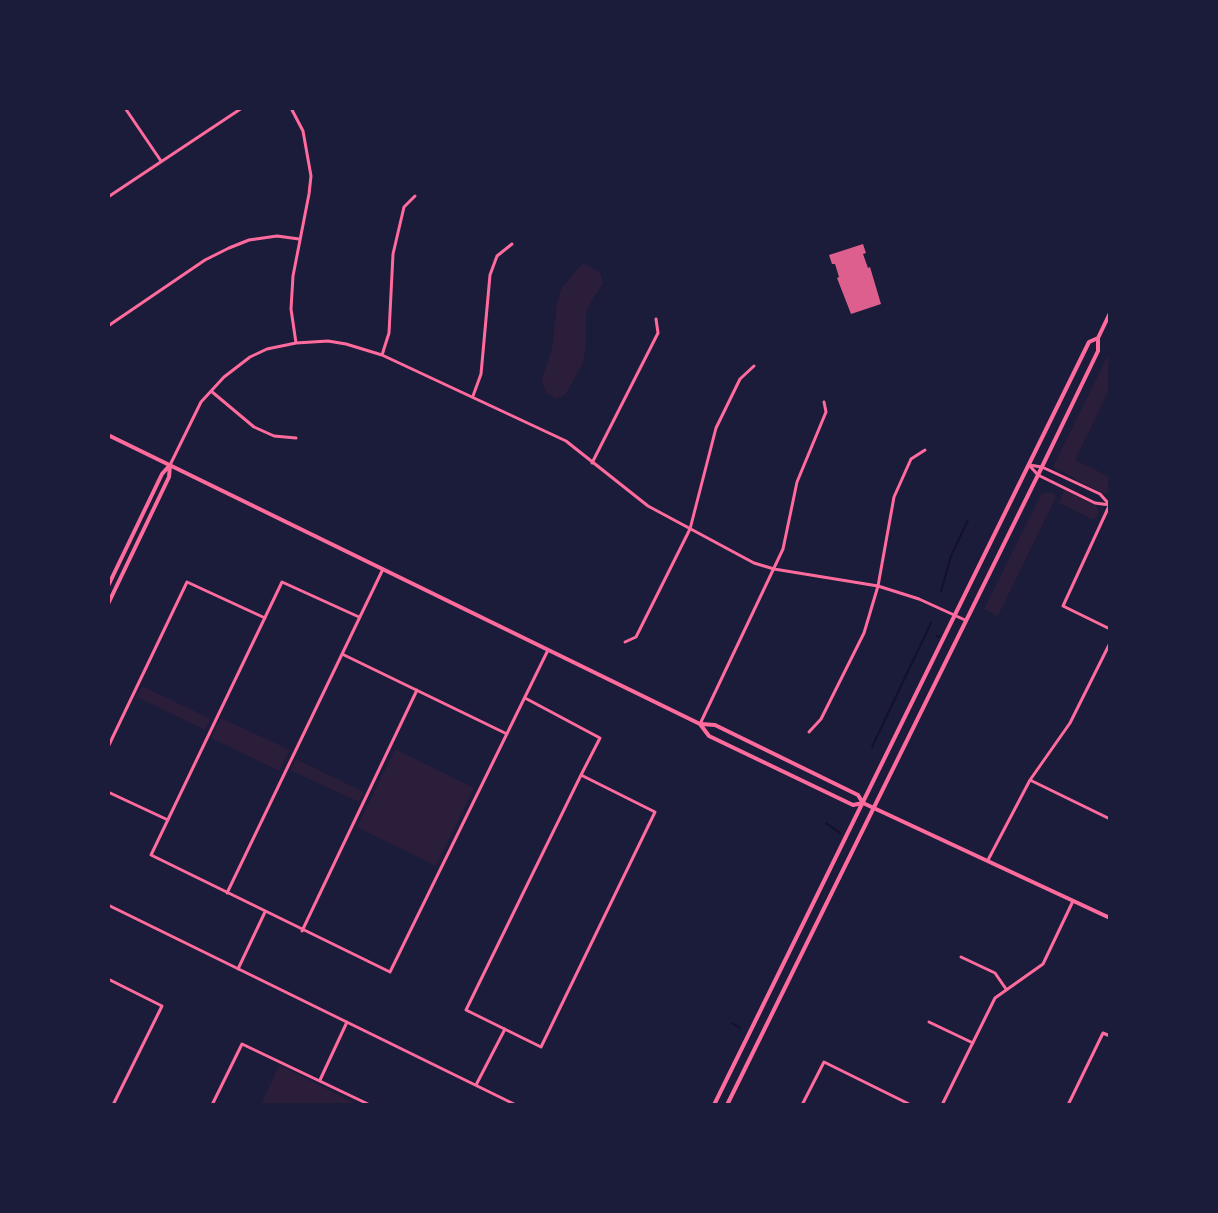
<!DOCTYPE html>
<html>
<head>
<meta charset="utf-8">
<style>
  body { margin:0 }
  #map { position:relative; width:1218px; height:1213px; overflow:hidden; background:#1b1b3a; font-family:Figtree,sans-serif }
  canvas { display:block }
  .frame { position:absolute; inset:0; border:110px solid #1b1b3a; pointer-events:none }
</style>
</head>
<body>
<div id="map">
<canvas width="1218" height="1213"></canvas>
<div class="frame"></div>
</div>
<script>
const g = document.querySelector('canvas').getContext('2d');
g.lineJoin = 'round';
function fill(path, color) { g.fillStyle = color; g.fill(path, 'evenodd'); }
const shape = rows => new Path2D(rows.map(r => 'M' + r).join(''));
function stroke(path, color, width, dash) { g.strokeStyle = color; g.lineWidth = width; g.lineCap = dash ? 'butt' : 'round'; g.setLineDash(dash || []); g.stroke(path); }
fill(shape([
  [585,264,600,272,603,284,592,300,586,314,586,344,583,363,566,394,557,399,547,394,541,381,552,349,557,303,561,289,581,265],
  [1110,351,1110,388,1075,460,1110,477,1110,490,1109,492,1104,494,1053,467],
  [1064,490,1097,506,1099,513,1094,520,1059,503],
  [1050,492,1055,494,1055,499,998,616,984,609,1041,494],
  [142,686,211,719,205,730,137,697],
  [221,718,290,750,279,771,211,738],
  [395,749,474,788,436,866,357,827],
  [296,759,364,792,359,802,290,770],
  [279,1065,347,1099,358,1105,261,1105]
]), '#2a1e3b');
stroke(shape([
  [941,591,951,556,968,520],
  [937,636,939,637],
  [872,747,931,623],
  [826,823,840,833],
  [732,1023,740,1028]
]), '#12122b', 2);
fill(shape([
  [863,244,866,253,863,254,868,268,870,267,881,304,851,314,837,278,839,277,835,264,832,264,829,255]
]), '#dd5f8e');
stroke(shape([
  [125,108,161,161],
  [291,108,303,131,311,176,309,194,293,276,291,309,296,343],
  [108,197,242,108],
  [108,326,205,260,229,248,249,240,277,236,299,239],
  [382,355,389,333,393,254,404,207,415,196],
  [211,391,254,427,274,436,296,438],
  [473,396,481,374,490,275,497,256,512,244],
  [592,463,658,333,656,319],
  [170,465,201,402,224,377,250,357,267,349,296,343,328,341,346,344,382,355,566,441,648,506,754,563,774,569,878,586,919,599,965,620],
  [1029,465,1038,475,1095,503,1110,505],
  [1029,465,1042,467,1100,494,1108,503],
  [1110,504,1063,606,1110,629],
  [359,617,282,582,151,855,390,972,548,650],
  [625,642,636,637,690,529,716,428,740,379,754,366],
  [342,654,507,734],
  [525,698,600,738,581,775,530,879,466,1010,541,1047,655,812,581,775],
  [700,724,783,549,797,482,826,412,824,402],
  [809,732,821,719,864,633,878,586,894,497,911,459,925,450],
  [108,747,187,582,265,618],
  [1030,780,1110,819],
  [108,792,168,820],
  [988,860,1030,780,1070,723,1110,643],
  [227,893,383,569],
  [108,905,516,1105],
  [302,931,417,690],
  [961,957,995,973,1006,989],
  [238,969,265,912],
  [108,979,162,1006,113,1105],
  [929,1022,973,1043],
  [320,1080,347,1022],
  [476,1085,505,1029],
  [212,1105,242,1044,370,1105],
  [802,1105,824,1062,911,1105],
  [942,1105,995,998,1043,964,1073,901],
  [1068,1105,1103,1033,1110,1036]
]), '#ff6b9d', 3);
stroke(shape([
  [108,435,700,724,709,736,853,805,863,803],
  [108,586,162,474,169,466],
  [108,604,169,477,170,466],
  [701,724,715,725,858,795,863,803,1110,918]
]), '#ff6b9d', 4);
stroke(shape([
  [714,1105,1089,342,1098,338],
  [727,1105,1038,475,1098,351,1098,338,1110,313]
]), '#ff6b9d', 4);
</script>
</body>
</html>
